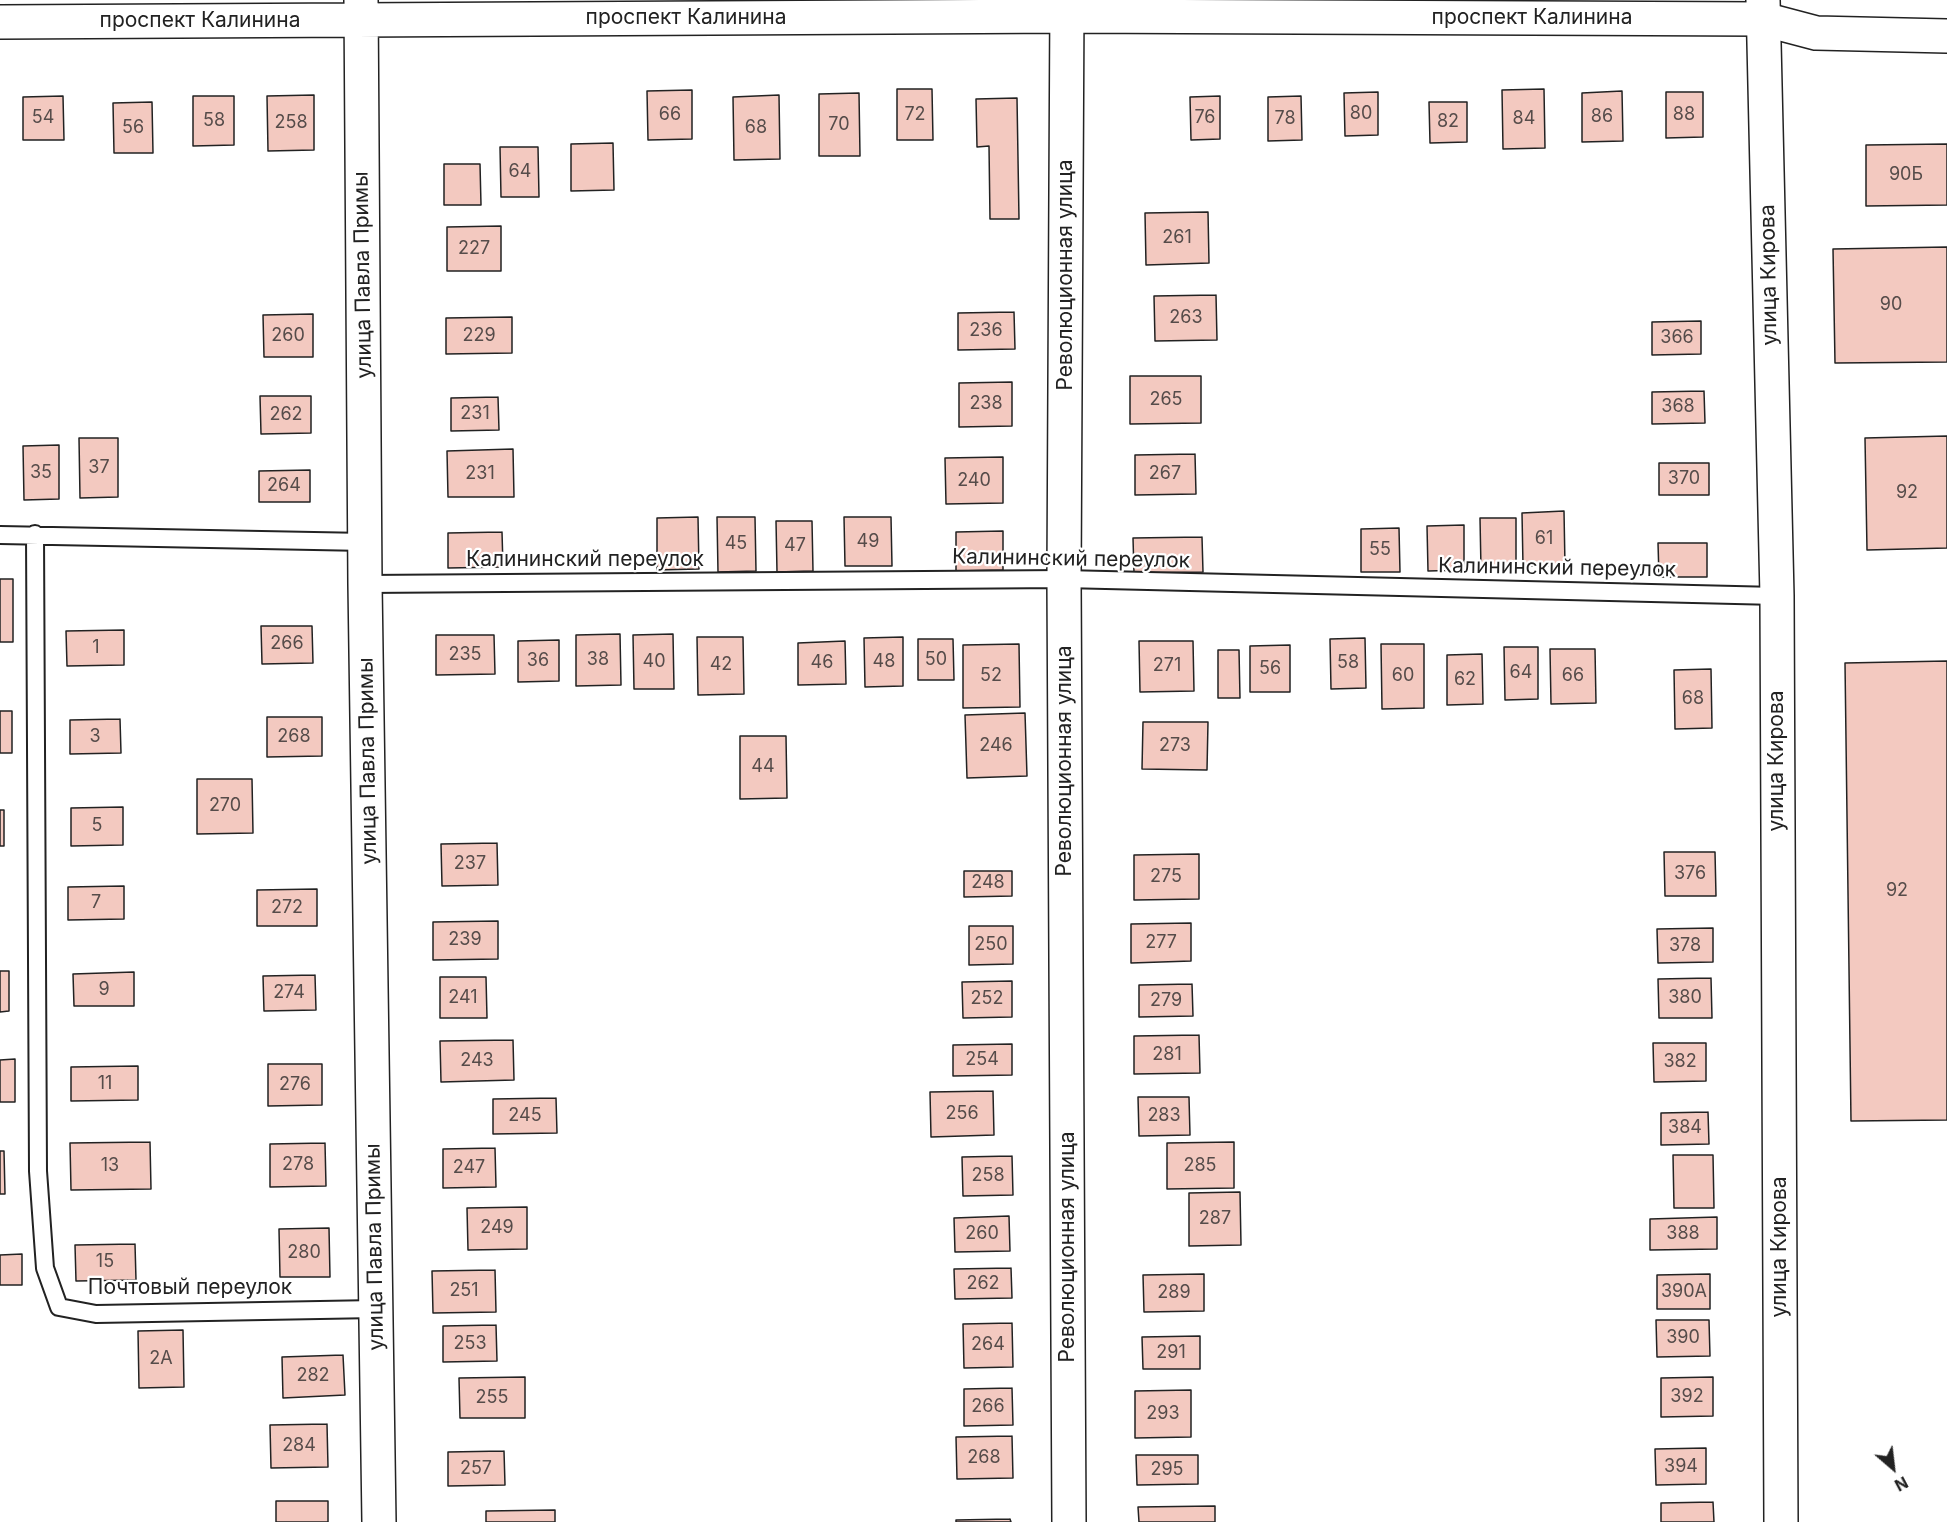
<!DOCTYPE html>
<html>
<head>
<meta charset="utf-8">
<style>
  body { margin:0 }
  #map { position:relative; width:1947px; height:1522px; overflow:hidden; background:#fff; font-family:Inter,sans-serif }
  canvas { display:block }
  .north { position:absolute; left:1863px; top:1438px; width:60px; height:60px; -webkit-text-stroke:4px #fff; paint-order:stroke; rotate:152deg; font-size:16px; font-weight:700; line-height:24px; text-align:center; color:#222 }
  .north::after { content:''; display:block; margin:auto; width:21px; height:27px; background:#222; clip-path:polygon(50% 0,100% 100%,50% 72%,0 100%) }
</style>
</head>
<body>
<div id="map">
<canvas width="1947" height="1522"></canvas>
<div class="north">N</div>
</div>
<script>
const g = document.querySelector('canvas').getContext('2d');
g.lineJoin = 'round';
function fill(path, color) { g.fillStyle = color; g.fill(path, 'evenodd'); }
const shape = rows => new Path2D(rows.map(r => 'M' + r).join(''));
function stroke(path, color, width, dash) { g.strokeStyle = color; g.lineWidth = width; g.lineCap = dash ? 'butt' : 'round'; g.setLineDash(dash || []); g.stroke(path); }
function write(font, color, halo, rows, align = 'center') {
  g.font = font + ' Inter,sans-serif'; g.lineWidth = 4.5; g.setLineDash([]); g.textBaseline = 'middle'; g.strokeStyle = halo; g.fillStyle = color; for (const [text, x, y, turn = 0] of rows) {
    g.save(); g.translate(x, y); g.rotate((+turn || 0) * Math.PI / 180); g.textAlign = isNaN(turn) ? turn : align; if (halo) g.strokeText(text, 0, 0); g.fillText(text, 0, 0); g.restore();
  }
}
const building = shape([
  [897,89,932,89,933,140,897,140,897,89],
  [1544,89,1545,148,1503,149,1502,90,1544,89],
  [692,90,692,139,648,140,647,91,692,90],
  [1622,91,1623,141,1582,142,1582,93,1622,91],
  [1378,92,1378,135,1345,136,1344,93,1378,92],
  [1666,92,1703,92,1703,137,1666,138,1666,92],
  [859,93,860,156,819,156,819,94,859,93],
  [314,95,314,150,268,151,267,96,314,95],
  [779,95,780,159,734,160,733,97,779,95],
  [63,96,64,140,23,140,23,97,63,96],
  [193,96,234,96,234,145,193,146,193,96],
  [1220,96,1220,139,1191,140,1190,97,1220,96],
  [1301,96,1302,140,1268,141,1268,97,1301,96],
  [1017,98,1019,219,990,219,989,146,977,147,976,99,1017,98],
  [152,102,153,153,114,153,113,103,152,102],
  [1429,102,1467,102,1467,142,1430,143,1429,102],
  [613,143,614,190,571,191,571,144,613,143],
  [1947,144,1947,205,1866,206,1866,145,1947,144],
  [500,147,538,147,539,197,501,197,500,147],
  [444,164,480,164,481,205,444,205,444,164],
  [1208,212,1209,263,1146,265,1145,213,1208,212],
  [501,226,501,271,447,271,447,227,501,226],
  [1947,247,1947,362,1835,363,1833,249,1947,247],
  [1216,295,1217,340,1155,341,1154,296,1216,295],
  [1014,312,1015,349,958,350,958,313,1014,312],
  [313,314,313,357,264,357,263,315,313,314],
  [512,317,512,353,446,354,446,318,512,317],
  [1701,321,1701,354,1652,355,1652,322,1701,321],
  [1130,376,1201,376,1201,423,1130,424,1130,376],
  [1012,382,1012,426,959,427,959,383,1012,382],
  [1704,391,1705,423,1652,424,1652,392,1704,391],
  [260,396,311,396,311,433,261,434,260,396],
  [498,397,499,430,451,431,451,398,498,397],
  [1947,436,1947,548,1867,550,1865,438,1947,436],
  [79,438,118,438,118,497,80,498,79,438],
  [59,445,59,499,24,500,23,446,59,445],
  [513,449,514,497,448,497,447,451,513,449],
  [1195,454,1196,494,1135,495,1135,455,1195,454],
  [1003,457,1003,503,946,504,945,458,1003,457],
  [1659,463,1709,463,1709,495,1659,495,1659,463],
  [310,470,310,502,259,502,259,471,310,470],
  [1564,511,1565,566,1523,566,1522,513,1564,511],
  [698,517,699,569,657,570,657,518,698,517],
  [717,517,755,517,756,571,718,572,717,517],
  [844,517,891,517,892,566,845,566,844,517],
  [1480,518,1516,518,1516,568,1481,569,1480,518],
  [776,521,812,521,813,571,777,572,776,521],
  [1464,525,1464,570,1428,571,1427,526,1464,525],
  [1399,528,1400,572,1361,572,1361,529,1399,528],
  [1003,531,1003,570,956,571,956,532,1003,531],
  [502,532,503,567,448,568,448,533,502,532],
  [1202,537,1203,572,1134,573,1133,538,1202,537],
  [1658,543,1707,543,1707,577,1659,577,1658,543],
  [0,579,13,579,13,642,0,642,0,579],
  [261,626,312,626,313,663,262,664,261,626],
  [124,630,124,665,67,666,66,631,124,630],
  [620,634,621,685,576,686,576,635,620,634],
  [673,634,674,689,634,689,633,635,673,634],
  [436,635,494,635,495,674,436,675,436,635],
  [697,637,743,637,744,694,698,695,697,637],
  [903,637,903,686,865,687,864,638,903,637],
  [1365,638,1366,688,1331,689,1330,639,1365,638],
  [918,639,953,639,954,680,918,680,918,639],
  [559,640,559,681,518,682,518,641,559,640],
  [845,641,846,684,798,685,798,643,845,641],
  [1139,641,1193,641,1194,691,1140,692,1139,641],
  [1019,644,1020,707,963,708,963,645,1019,644],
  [1381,644,1424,644,1424,708,1382,709,1381,644],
  [1290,645,1290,692,1250,692,1250,646,1290,645],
  [1504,647,1538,647,1538,699,1505,700,1504,647],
  [1550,649,1595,649,1596,703,1551,704,1550,649],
  [1218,650,1239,650,1240,698,1218,698,1218,650],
  [1482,654,1483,704,1447,705,1447,655,1482,654],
  [1947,661,1947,1120,1851,1121,1845,663,1947,661],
  [1711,669,1712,728,1675,729,1674,670,1711,669],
  [0,711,12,711,12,753,0,753,0,711],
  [1025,713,1027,776,967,778,965,715,1025,713],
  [267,717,322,717,322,756,267,757,267,717],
  [120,719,121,753,70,754,70,720,120,719],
  [1143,722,1208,722,1207,770,1142,769,1143,722],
  [740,736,786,736,787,798,740,799,740,736],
  [197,779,252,779,253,833,197,834,197,779],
  [123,807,123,845,71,846,71,808,123,807],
  [0,810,4,810,4,846,0,846,0,810],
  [497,843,498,885,442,886,441,844,497,843],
  [1664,852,1715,852,1716,896,1665,896,1664,852],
  [1199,854,1199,899,1134,900,1134,855,1199,854],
  [964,871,1012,871,1012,896,964,897,964,871],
  [124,886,124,919,68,920,68,887,124,886],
  [317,889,317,926,257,926,257,890,317,889],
  [498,921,498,959,433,960,433,922,498,921],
  [1191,923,1191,961,1131,963,1131,924,1191,923],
  [969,926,1013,926,1013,964,969,965,969,926],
  [1713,928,1713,962,1658,963,1657,929,1713,928],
  [0,971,9,971,9,1011,0,1012,0,971],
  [134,972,134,1006,74,1006,73,974,134,972],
  [315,975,316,1010,264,1011,263,976,315,975],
  [440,977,486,977,487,1018,440,1018,440,977],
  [1711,978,1712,1018,1659,1018,1658,979,1711,978],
  [1012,981,1012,1017,963,1018,962,982,1012,981],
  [1192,984,1193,1016,1139,1017,1139,985,1192,984],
  [1199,1035,1200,1073,1134,1074,1134,1036,1199,1035],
  [513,1040,514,1080,441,1082,440,1041,513,1040],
  [1653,1043,1706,1043,1706,1081,1654,1082,1653,1043],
  [1012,1044,1012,1075,953,1076,953,1045,1012,1044],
  [15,1059,15,1102,0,1102,0,1060,15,1059],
  [268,1064,322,1064,322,1105,268,1106,268,1064],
  [138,1066,138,1100,71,1101,71,1067,138,1066],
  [993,1091,994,1135,931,1137,930,1092,993,1091],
  [1138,1097,1189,1097,1190,1135,1139,1136,1138,1097],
  [556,1098,557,1133,493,1134,493,1099,556,1098],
  [1708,1112,1709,1144,1661,1145,1661,1113,1708,1112],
  [150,1142,151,1189,71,1190,70,1143,150,1142],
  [1234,1142,1234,1188,1167,1189,1167,1143,1234,1142],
  [325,1143,326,1186,270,1187,270,1144,325,1143],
  [495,1148,496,1187,443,1188,443,1149,495,1148],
  [0,1151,4,1151,5,1194,0,1194,0,1151],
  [1673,1155,1713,1155,1714,1208,1674,1208,1673,1155],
  [1012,1156,1013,1195,963,1196,962,1157,1012,1156],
  [1240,1192,1241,1245,1189,1246,1189,1193,1240,1192],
  [527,1207,527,1249,468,1250,467,1208,527,1207],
  [1009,1216,1010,1251,955,1252,954,1218,1009,1216],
  [1717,1217,1717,1249,1650,1250,1650,1219,1717,1217],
  [329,1228,330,1277,280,1277,279,1229,329,1228],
  [135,1244,136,1280,76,1281,75,1245,135,1244],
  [22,1254,22,1285,0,1285,0,1255,22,1254],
  [1011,1268,1012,1298,955,1299,954,1269,1011,1268],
  [495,1270,496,1312,433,1313,432,1271,495,1270],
  [1204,1274,1204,1311,1144,1312,1143,1275,1204,1274],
  [1710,1274,1710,1309,1657,1309,1657,1275,1710,1274],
  [1656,1320,1709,1320,1710,1356,1657,1357,1656,1320],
  [1012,1323,1013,1367,964,1368,963,1324,1012,1323],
  [496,1325,497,1361,443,1362,443,1326,496,1325],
  [183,1330,184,1387,139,1388,138,1331,183,1330],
  [1200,1336,1200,1369,1143,1369,1142,1337,1200,1336],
  [343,1355,345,1395,283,1398,282,1357,343,1355],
  [525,1377,525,1418,460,1418,459,1378,525,1377],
  [1713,1377,1713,1416,1661,1417,1661,1378,1713,1377],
  [1012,1388,1013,1425,964,1426,964,1389,1012,1388],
  [1191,1390,1191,1437,1135,1438,1135,1391,1191,1390],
  [327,1424,328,1467,271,1468,270,1425,327,1424],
  [1012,1436,1013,1478,957,1479,956,1437,1012,1436],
  [1706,1448,1706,1484,1656,1485,1655,1449,1706,1448],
  [504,1451,505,1485,448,1486,448,1452,504,1451],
  [1136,1455,1198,1455,1198,1484,1137,1485,1136,1455],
  [276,1501,328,1501,328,1522,276,1522,276,1501],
  [1713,1502,1714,1522,1661,1522,1661,1503,1713,1502],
  [1215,1506,1215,1522,1139,1522,1138,1507,1215,1506],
  [555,1510,555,1522,486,1522,486,1511,555,1510],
  [1010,1519,1011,1522,956,1522,956,1520,1010,1519]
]);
fill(building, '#f3c9c0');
stroke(building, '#222', 1.5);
const lane = shape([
  [35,534,38,1171,45,1268,59,1307,96,1314,376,1309],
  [0,535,366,542],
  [365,584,1064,579,1777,596]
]);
const street = shape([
  [361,0,365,584,379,1522],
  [1067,0,1064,579,1069,1522],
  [0,22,1068,16,1763,19,1816,33,1947,36]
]);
const secondary = shape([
  [1763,0,1777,596,1781,1522]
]);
stroke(lane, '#222', 20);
stroke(street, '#222', 36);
stroke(secondary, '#222', 36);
stroke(lane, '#fff', 16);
stroke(street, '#fff', 33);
stroke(secondary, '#fff', 33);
write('18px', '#564c4a', null, [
  ["80",1361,114],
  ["66",670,115],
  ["72",915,115],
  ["88",1684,115],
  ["86",1602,117],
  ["54",43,118],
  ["76",1205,118],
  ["78",1285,119],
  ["84",1524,119],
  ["58",214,121],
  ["82",1448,122],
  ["258",291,123],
  ["70",839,125],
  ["56",133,128],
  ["68",756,128],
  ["64",520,172],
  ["90Б",1906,175],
  ["261",1177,238],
  ["227",474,249],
  ["90",1891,305],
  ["263",1186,318],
  ["236",986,331],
  ["260",288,336],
  ["229",479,336],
  ["366",1677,338],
  ["265",1166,400],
  ["238",986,404],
  ["368",1678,407],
  ["231",475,414],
  ["262",286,415],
  ["37",99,468],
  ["35",41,473],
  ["231",480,474],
  ["267",1165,474],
  ["370",1684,479],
  ["240",974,481],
  ["264",284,486],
  ["92",1907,493],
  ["61",1544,539],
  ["49",868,542],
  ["45",736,544],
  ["47",795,546],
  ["55",1380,550],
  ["266",287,644],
  ["1",96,648],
  ["235",465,655],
  ["38",598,660],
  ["50",936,660],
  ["36",538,661],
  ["40",654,662],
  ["48",884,662],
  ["46",822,663],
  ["58",1348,663],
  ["42",721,665],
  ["271",1167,666],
  ["56",1270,669],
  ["64",1521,673],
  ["52",991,676],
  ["60",1403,676],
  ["66",1573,676],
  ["62",1465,680],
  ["68",1693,699],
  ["3",95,737],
  ["268",294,737],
  ["246",996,746],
  ["273",1175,746],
  ["44",763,767],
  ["270",225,806],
  ["5",97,826],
  ["237",470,864],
  ["376",1690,874],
  ["275",1166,877],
  ["248",988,883],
  ["92",1897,891],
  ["7",96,903],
  ["272",287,908],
  ["239",465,940],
  ["277",1161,943],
  ["250",991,945],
  ["378",1685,946],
  ["9",104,990],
  ["274",289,993],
  ["241",463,998],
  ["380",1685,998],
  ["252",987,999],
  ["279",1166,1001],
  ["281",1167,1055],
  ["254",982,1060],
  ["243",477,1061],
  ["382",1680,1062],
  ["11",105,1084],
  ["276",295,1085],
  ["256",962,1114],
  ["245",525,1116],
  ["283",1164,1116],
  ["384",1685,1128],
  ["278",298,1165],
  ["13",110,1166],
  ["285",1200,1166],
  ["247",469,1168],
  ["258",988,1176],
  ["287",1215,1219],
  ["249",497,1228],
  ["260",982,1234],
  ["388",1683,1234],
  ["280",304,1253],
  ["15",105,1262],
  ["262",983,1284],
  ["251",464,1291],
  ["390А",1684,1292],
  ["289",1174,1293],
  ["390",1683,1338],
  ["253",470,1344],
  ["264",988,1345],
  ["291",1171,1353],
  ["2А",161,1359],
  ["282",313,1376],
  ["392",1687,1397],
  ["255",492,1398],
  ["266",988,1407],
  ["293",1163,1414],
  ["284",299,1446],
  ["268",984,1458],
  ["394",1681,1467],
  ["257",476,1469],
  ["295",1167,1470]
]);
write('21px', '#222', '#fff', [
  ["проспект Калинина",686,18],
  ["проспект Калинина",1532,18],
  ["проспект Калинина",200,21],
  ["улица Павла Примы",363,275,-91],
  ["Революционная улица",1066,275,-90],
  ["улица Кирова",1769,275,-91],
  ["Калининский переулок",1071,559,1],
  ["Калининский переулок",585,560],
  ["Калининский переулок",1557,568,1],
  ["улица Павла Примы",368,761,-91],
  ["Революционная улица",1065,761,-90],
  ["улица Кирова",1777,761,-90],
  ["улица Павла Примы",375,1247,-91],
  ["Революционная улица",1068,1247,-90],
  ["улица Кирова",1780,1247,-90],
  ["Почтовый переулок",190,1288]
]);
</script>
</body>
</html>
